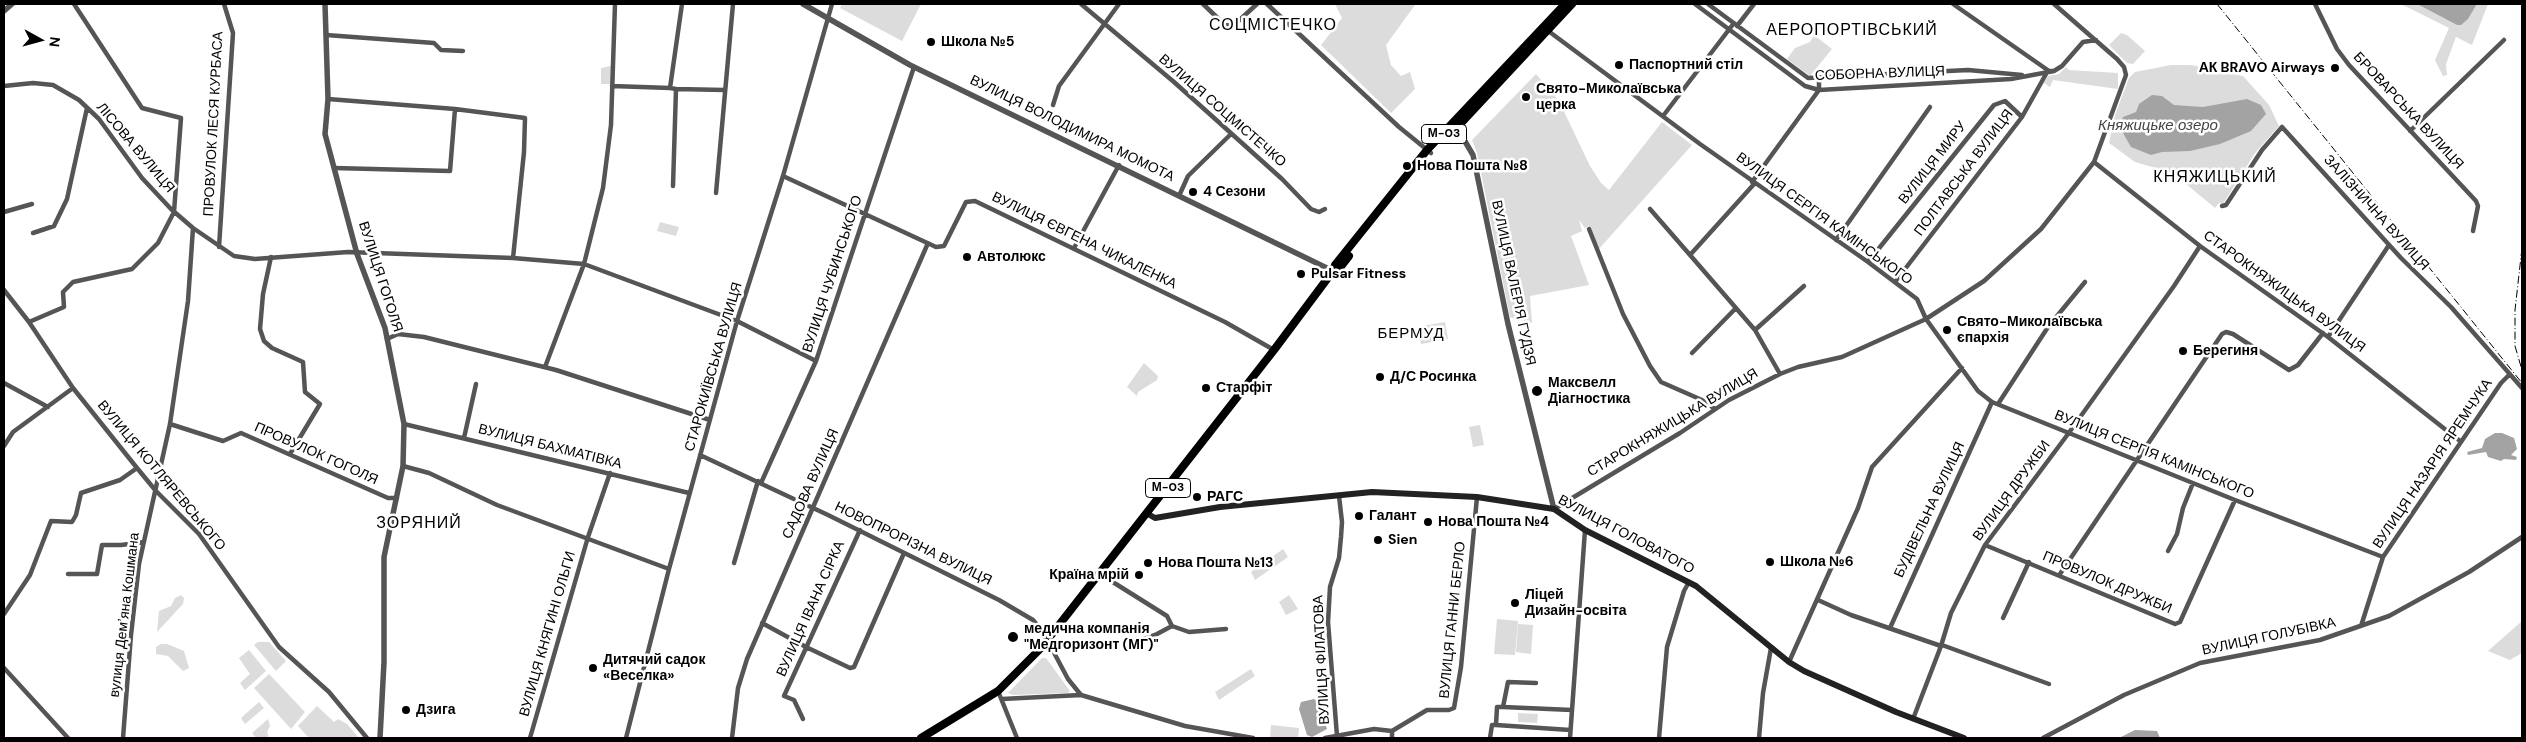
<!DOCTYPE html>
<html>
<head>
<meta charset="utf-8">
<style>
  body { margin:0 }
  #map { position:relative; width:2526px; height:742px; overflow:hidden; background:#fff; font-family:"DM Sans",sans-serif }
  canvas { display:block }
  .frame { position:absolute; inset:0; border:5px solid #000; pointer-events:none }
  .north { position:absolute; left:15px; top:15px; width:50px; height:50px; -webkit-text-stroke:4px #fff; paint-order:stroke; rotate:97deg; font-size:14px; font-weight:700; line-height:20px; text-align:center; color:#000 }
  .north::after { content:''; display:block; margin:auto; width:18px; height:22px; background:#000; clip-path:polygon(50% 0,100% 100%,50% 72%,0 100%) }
</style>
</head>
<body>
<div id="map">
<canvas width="2526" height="742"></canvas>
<div class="frame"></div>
<div class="north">N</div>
</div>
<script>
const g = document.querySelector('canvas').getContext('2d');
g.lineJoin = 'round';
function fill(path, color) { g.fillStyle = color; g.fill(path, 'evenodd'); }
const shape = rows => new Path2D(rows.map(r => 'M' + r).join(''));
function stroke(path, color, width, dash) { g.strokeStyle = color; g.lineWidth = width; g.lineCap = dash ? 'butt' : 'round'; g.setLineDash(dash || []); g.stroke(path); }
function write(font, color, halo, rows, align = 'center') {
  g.font = font + ' "DM Sans",sans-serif'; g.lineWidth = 5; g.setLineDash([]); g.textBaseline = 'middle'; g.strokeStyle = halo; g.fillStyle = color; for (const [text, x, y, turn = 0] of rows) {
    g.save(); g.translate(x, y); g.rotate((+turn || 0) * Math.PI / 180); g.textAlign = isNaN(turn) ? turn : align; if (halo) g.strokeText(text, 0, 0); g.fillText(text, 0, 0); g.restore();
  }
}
fill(shape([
  [842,4,921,4,902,41,840,8],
  [1335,4,1415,5,1386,45,1391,65,1401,76,1410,72,1415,89,1391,113,1321,45,1342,18],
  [2401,4,2417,4,2457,25,2468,19,2477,4,2488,4,2472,45,2456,37,2446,64,2447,75,2443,76,2435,60,2449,28],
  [2121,33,2127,35,2145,51,2133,64,2127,63,2109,45],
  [1814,35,1832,49,1810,76,1787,59,1795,48,1810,42],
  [2171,65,2191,65,2243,76,2269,105,2279,126,2255,153,2223,204,2219,203,2215,208,2173,173,2135,162,2109,143,2115,115,2129,78,2135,72],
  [611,66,611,84,601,84,601,68],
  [2066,67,2069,70,2118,73,2118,89,2053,80,2050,87,2044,83,2048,76,2059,74],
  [1536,74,1559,101,1590,166,1601,183,1609,190,1662,122,1692,145,1598,250,1589,226,1585,228,1579,220,1582,231,1571,236,1589,285,1530,296,1532,323,1510,317,1477,153,1472,140],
  [660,222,679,227,676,236,657,231],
  [1445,322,1448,339,1421,344,1417,327],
  [1144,363,1158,376,1157,380,1138,392,1137,396,1127,387],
  [1480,425,1484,445,1473,447,1469,427],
  [1283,549,1288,557,1255,580,1251,572],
  [181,595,184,598,183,604,157,632,159,611,171,606,175,598],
  [1289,595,1298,609,1286,615,1279,602],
  [1497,619,1518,621,1515,655,1494,654],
  [2522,621,2522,653,2510,660,2488,651],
  [1518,624,1533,625,1531,654,1516,652],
  [258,642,269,642,286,661,276,671,254,645],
  [161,644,167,644,184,651,189,668,183,671,168,656,156,654,156,647],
  [249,650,266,671,245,690,240,683,250,674,239,658],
  [1042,658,1046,658,1070,691,1068,693,1013,695,1008,693],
  [1251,669,1255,676,1219,700,1215,692],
  [269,674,305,712,291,729,254,688],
  [259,702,264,708,245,724,241,718],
  [317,706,334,722,338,719,347,724,359,738,309,738,298,726],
  [1518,713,1538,714,1537,723,1518,722],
  [268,719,270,726,267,732,269,738,256,738,252,733],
  [1271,725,1299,728,1298,738,1270,737]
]), '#dcdcdc');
fill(shape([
  [2417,4,2477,4,2468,19,2461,25,2457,25],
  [2152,95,2162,96,2174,105,2203,107,2247,99,2261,105,2266,114,2251,131,2220,144,2190,151,2162,152,2151,155,2131,147,2123,133,2121,123,2123,117,2136,112,2139,104],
  [2495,433,2502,433,2514,438,2517,449,2511,455,2517,457,2516,460,2504,459,2501,461,2488,457,2486,452,2468,455,2467,452,2482,448,2485,439],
  [1314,699,1317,701,1321,711,1327,729,1312,737,1307,735,1299,709,1301,702],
  [2135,730,2157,731,2160,738,2119,738]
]), '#a3a3a3');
stroke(shape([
  [1081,4,1174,82,1282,179,1311,209,1319,212,1325,209],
  [1203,4,1225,25,1233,26,1257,4],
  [1267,4,1399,127,1431,153],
  [1695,4,1805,86,1819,90,2011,79,2054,71],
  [1708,4,1808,78,1968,70,2022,75],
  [1953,4,2049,71,2054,71,2062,66,2083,42,2096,40],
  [2315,4,2337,49,2349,65,2476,201,2478,206,2473,231],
  [1737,26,1754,4],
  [1547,30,1700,144,1868,262,1917,299,1926,319,1978,391,1992,402,2235,500,2383,557],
  [326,35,434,43,441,50,463,51],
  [4,86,33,83,53,85,79,100,99,119,142,178,171,209,193,228,234,256,255,259,348,252,513,258,584,264,737,321,816,361],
  [612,86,670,88],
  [676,89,725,90],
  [328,99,455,109,525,118,524,152,513,258],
  [1053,105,1059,86,1119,4],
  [1663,116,1734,23],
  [2410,131,2504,40],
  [2094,162,2200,246,2328,337,2460,441],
  [334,168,450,171,455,109],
  [783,176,936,247,944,246,966,202,975,201,1225,322,1274,350],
  [1752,182,1819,90,1819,78],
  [673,186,676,89,670,88,682,4],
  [716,193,733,4],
  [1179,196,1188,176,1231,134],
  [2222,206,2226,205,2262,150,2282,127,2401,258,2451,307,2522,388],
  [1650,209,1690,255,1755,183],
  [4,212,32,204],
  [1589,229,1623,314,1650,366,1661,382,1702,400,1715,409],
  [33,233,54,226,67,199,87,108],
  [1836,240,1930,107],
  [219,247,233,33,224,4],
  [1074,248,1119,165],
  [1690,255,1755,330,1780,374],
  [271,257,263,294,260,329,264,341,272,348,303,362,305,392,320,404,290,454],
  [1868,262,1994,105,2005,101,2022,117],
  [1895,282,2022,117,2046,74],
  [4,290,29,322,73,388,137,468,156,491,199,534,279,647,329,692,367,738],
  [29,322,64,307,63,292,73,282,132,269,158,243,174,212,181,118,142,108,74,4],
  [1755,330,1804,286],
  [2328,337,2389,245],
  [387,339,398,334,424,337,556,370,710,420],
  [1692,353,1736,308],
  [545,367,584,264,603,188,611,125,615,4],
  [4,383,48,407],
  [1998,404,2048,327,2085,282],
  [170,424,223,441,241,433,388,498,397,498],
  [404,424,689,493],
  [464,438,476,384],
  [4,446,13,432,73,388],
  [700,455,828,515,999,600,1033,620,1043,632,1068,679,1081,695],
  [403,466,429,473,497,505,669,569],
  [761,483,816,361,914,67],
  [1554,509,1680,433,1729,400,1780,374,1798,367,1842,357,1926,319,1984,281,2041,229,2094,162,2126,75,2124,67,2117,59,2054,4],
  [1985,545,2175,624,2180,622,2235,500],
  [2168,551,2177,534,2183,508,2193,483],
  [734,563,758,481],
  [68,574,97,574,102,545,121,545,144,542],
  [1100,574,1167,616,1172,626],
  [2060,574,2222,334,2226,332,2233,334,2289,370,2298,365,2323,333],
  [1818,600,1851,615,1941,646],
  [4,614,30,575,51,521,72,522,76,515,81,493,120,480,137,468],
  [2003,618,2029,562],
  [762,623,806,647,850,668,854,667,904,553],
  [2361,626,2383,557,2501,383,2510,374],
  [1890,628,1992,402],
  [1138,641,1157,634,1172,626,1189,632,1226,629],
  [1942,645,2049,684],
  [1789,662,1858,508,1872,467,1962,368],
  [4,668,68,738],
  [1536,683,1508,682,1503,707,1572,710],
  [998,691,1017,738],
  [1002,699,1081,695,1185,726,1253,738],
  [1503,707,1497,707,1496,725,1570,730],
  [803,719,794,700,784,696,860,530],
  [1913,719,1941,646,1951,613,1985,545,2068,434,2174,286,2200,246],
  [1392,731,1427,710,1449,710,1454,708,1461,667,1477,497],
  [1337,736,1328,622,1330,587,1339,558,1341,537,1342,522,1339,496],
  [123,738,131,635,139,564,170,424,188,301,193,228],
  [530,738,588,537,610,473],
  [626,738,669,569,737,321,783,176,832,4],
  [732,738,738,688,747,659,928,243],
  [1325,738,1374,729,1392,731,1392,738],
  [1490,738,1492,725,1496,725],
  [1570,738,1585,530],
  [1659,738,1667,647,1684,591,1689,582],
  [1759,738,1763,693,1771,648],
  [2043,738,2124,695,2200,663,2320,640,2389,616,2469,572,2522,537]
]), '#555', 4.5);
stroke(shape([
  [325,4,328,99,325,134,357,254,385,328,404,424,403,466,384,557,384,662,380,738],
  [803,4,910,65,1333,271],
  [4,11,12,4],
  [1456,126,1473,155,1508,324,1554,509]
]), '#555', 5.5);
stroke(shape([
  [1148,514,1155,518,1220,507,1372,492,1477,497,1554,509,1585,530,1696,586,1789,662,1804,671,1896,712,1964,738]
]), '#222', 6);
stroke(shape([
  [1449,136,1572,4],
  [1333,271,1339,269,1349,256],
  [921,738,998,691,1041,648,1274,350,1333,271,1335,265,1427,150,1565,4]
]), '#000', 8);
stroke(shape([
  [2217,4,2522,383],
  [2522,248,2515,310,2515,346,2522,370]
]), '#000', 1, [8, 2.5, 1, 2.5]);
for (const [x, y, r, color] of [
  [931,42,5,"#000"],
  [1619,65,5,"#000"],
  [2335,68,5,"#000"],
  [1526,97,5,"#000"],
  [1407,166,5,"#000"],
  [1193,192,5,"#000"],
  [967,257,5,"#000"],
  [1301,274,5,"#000"],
  [1947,330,5,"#000"],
  [2183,351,5,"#000"],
  [1380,377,5,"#000"],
  [1206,388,5,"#000"],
  [1537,391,6,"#000"],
  [1197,497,5,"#000"],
  [1359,516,5,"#000"],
  [1428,522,5,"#000"],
  [1378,540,5,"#000"],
  [1770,562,5,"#000"],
  [1148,563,5,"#000"],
  [1139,575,5,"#000"],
  [1515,603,5,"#000"],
  [1013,637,6,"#000"],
  [593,668,5,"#000"],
  [406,710,5,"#000"]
]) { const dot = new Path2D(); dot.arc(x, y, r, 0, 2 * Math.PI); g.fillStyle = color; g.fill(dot); stroke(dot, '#fff', 2); }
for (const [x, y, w] of [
  [1444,134,45],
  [1168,488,45]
]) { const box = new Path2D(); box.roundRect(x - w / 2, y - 9.5, w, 19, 4); g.fillStyle = '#fff'; g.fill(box); stroke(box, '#000', 1); }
write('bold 12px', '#000', null, [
  ["М-03",1444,134],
  ["М-03",1168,488]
]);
write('bold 14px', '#000', '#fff', [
  ["Школа №5",941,42],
  ["Паспортний стіл",1629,65],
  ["АК BRAVO Airways",2325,68,"right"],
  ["Свято-Миколаївська",1536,89],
  ["церка",1536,105],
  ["Нова Пошта №8",1417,166],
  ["4 Сезони",1203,192],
  ["Автолюкс",977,257],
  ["Pulsar Fitness",1311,274],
  ["Свято-Миколаївська",1957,322],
  ["єпархія",1957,338],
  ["Берегиня",2193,351],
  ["Д/С Росинка",1390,377],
  ["Максвелл",1548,383],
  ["Діагностика",1548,399],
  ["Старфіт",1216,388],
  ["РАГС",1207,497],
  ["Галант",1369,516],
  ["Нова Пошта №4",1438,522],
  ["Sien",1388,540],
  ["Школа №6",1780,562],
  ["Нова Пошта №13",1158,563],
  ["Країна мрій",1129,575,"right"],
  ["Ліцей",1525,595],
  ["Дизайн-освіта",1525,611],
  ["медична компанія",1024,629],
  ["\"Медгоризонт (МГ)\"",1024,645],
  ["Дитячий садок",603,660],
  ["«Веселка»",603,676],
  ["Дзига",416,710]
], 'left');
write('14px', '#000', '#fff', [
  ["СОБОРНА ВУЛИЦЯ",1880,74,-2],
  ["ВУЛИЦЯ СОЦМІСТЕЧКО",1222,111,41],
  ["БРОВАРСЬКА ВУЛИЦЯ",2408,111,47],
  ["ПРОВУЛОК ЛЕСЯ КУРБАСА",214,124,-87],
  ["ВУЛИЦЯ ВОЛОДИМИРА МОМОТА",1072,129,26],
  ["ЛІСОВА ВУЛИЦЯ",135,148,50],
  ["ВУЛИЦЯ МИРУ",1933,163,-52],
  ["ПОЛТАВСЬКА ВУЛИЦЯ",1964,173,-53],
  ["ЗАЛІЗНИЧНА ВУЛИЦЯ",2376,213,48],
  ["ВУЛИЦЯ СЕРГІЯ КАМІНСЬКОГО",1824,219,36],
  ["ВУЛИЦЯ ЄВГЕНА ЧИКАЛЕНКА",1084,241,26],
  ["ВУЛИЦЯ ЧУБИНСЬКОГО",833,274,-72],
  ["ВУЛИЦЯ ГОГОЛЯ",380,277,72],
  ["ВУЛИЦЯ ВАЛЕРІЯ ГУДЗЯ",1513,283,78],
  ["СТАРОКНЯЖИЦЬКА ВУЛИЦЯ",2284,292,36],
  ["СТАРОКИЇВСЬКА ВУЛИЦЯ",714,367,-74],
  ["СТАРОКНЯЖИЦЬКА ВУЛИЦЯ",1673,423,-31],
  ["ВУЛИЦЯ БАХМАТІВКА",550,447,14],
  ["ПРОВУЛОК ГОГОЛЯ",316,454,24],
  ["ВУЛИЦЯ СЕРГІЯ КАМІНСЬКОГО",2154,455,22],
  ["ВУЛИЦЯ НАЗАРІЯ ЯРЕМЧУКА",2433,464,-56],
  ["ВУЛИЦЯ КОТЛЯРЕВСЬКОГО",161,476,50],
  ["САДОВА ВУЛИЦЯ",811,484,-66],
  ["ВУЛИЦЯ ДРУЖБИ",2012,491,-54],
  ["БУДІВЕЛЬНА ВУЛИЦЯ",1930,510,-65],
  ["ВУЛИЦЯ ГОЛОВАТОГО",1626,535,28],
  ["НОВОПРОРІЗНА ВУЛИЦЯ",913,544,26],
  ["ПРОВУЛОК ДРУЖБИ",2107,583,23],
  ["ВУЛИЦЯ ІВАНА СІРКА",811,609,-66],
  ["вулиця Демʼяна Кошмана",125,615,-83],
  ["ВУЛИЦЯ ГАННИ БЕРЛО",1453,620,-84],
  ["ВУЛИЦЯ КНЯГИНІ ОЛЬГИ",548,634,-74],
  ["ВУЛИЦЯ ГОЛУБІВКА",2269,637,-12],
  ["ВУЛИЦЯ ФІЛАТОВА",1322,660,-93]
]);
write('italic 15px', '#444', '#fff', [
  ["Княжицьке озеро",2158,126]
]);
g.letterSpacing = '1px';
write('15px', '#000', '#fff', [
  ["БЕРМУД",1411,334]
]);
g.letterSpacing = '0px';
g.letterSpacing = '1px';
write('16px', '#000', '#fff', [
  ["СОЦМІСТЕЧКО",1273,26],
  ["АЕРОПОРТІВСЬКИЙ",1852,31],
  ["КНЯЖИЦЬКИЙ",2215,178],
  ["ЗОРЯНИЙ",419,524]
]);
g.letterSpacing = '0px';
</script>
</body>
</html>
